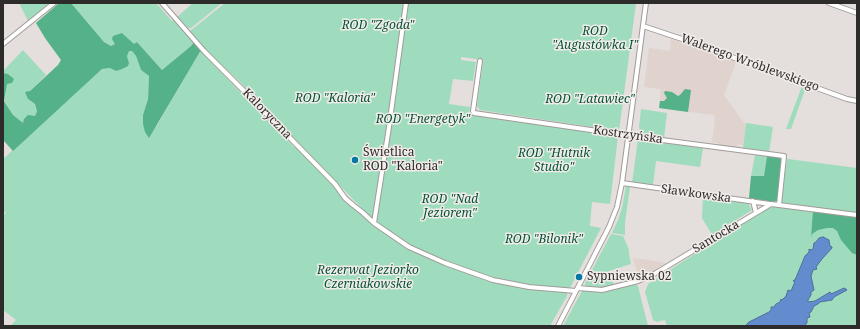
<!DOCTYPE html>
<html>
<head>
<meta charset="utf-8">
<style>
  body { margin:0 }
  #map { position:relative; width:860px; height:329px; overflow:hidden; background:#e4dedc; font-family:"Noto Serif",serif }
  canvas { display:block }
  .frame { position:absolute; inset:0; border:4px solid #2e2b2b; pointer-events:none }
</style>
</head>
<body>
<div id="map">
<canvas width="860" height="329"></canvas>
<div class="frame"></div>
</div>
<script>
const g = document.querySelector('canvas').getContext('2d');
g.lineJoin = 'round';
function fill(path, color) { g.fillStyle = color; g.fill(path, 'evenodd'); }
const shape = rows => new Path2D(rows.map(r => 'M' + r).join(''));
function stroke(path, color, width, dash) { g.strokeStyle = color; g.lineWidth = width; g.lineCap = dash ? 'butt' : 'round'; g.setLineDash(dash || []); g.stroke(path); }
function write(font, color, halo, rows, align = 'center') {
  g.font = font + ' "Noto Serif",serif'; g.lineWidth = 3; g.setLineDash([]); g.textBaseline = 'middle'; g.strokeStyle = halo; g.fillStyle = color; for (const [text, x, y, turn = 0] of rows) {
    g.save(); g.translate(x, y); g.rotate((+turn || 0) * Math.PI / 180); g.textAlign = isNaN(turn) ? turn : align; if (halo) g.strokeText(text, 0, 0); g.fillText(text, 0, 0); g.restore();
  }
}
fill(shape([
  [671,39,736,62,724,95,744,123,746,123,743,145,738,144,737,148,719,145,718,143,712,142,715,118,714,115,659,108,661,89,644,87,649,48,670,51],
  [633,258,649,260,666,263,650,273,639,277,638,275]
]), '#e0d2cc');
fill(shape([
  [19,3,49,3,28,21],
  [71,3,156,3,172,21,174,19,194,42,191,46,162,70,137,42,134,45,122,33,115,44,111,46,104,42],
  [193,3,222,3,191,28,188,28,177,17],
  [225,3,404,3,373,220,239,81,213,57,211,62,294,147,296,146,365,216,368,221,410,249,487,281,527,288,567,290,567,296,550,326,10,326,16,320,3,310,3,215,6,213,3,210,3,159,102,69,110,68,116,71,129,63,127,56,129,51,132,51,136,56,141,70,149,76,148,99,143,115,156,127,203,46,190,31],
  [408,3,636,3,619,131,480,110,477,106,484,55,483,60,461,57,461,60,476,62,473,81,453,79,449,104,470,107,469,114,618,136,610,204,592,202,590,226,601,228,570,288,553,287,549,287,522,284,493,278,481,274,412,247,376,223,393,107,394,107,395,104,394,104],
  [23,50,46,75,30,91,28,99,35,104,37,111,35,116,23,124,13,115,4,100,8,74,3,73,3,71],
  [802,86,806,87,791,129,786,129],
  [641,109,667,113,664,138,640,134,640,130,639,127],
  [746,123,773,127,769,152,743,148],
  [638,139,703,148,700,167,656,161,653,185,632,183],
  [755,155,767,156,764,177,751,176],
  [787,159,788,159,857,168,857,213,782,203,781,201],
  [626,186,630,187,625,222,625,235,612,233,618,220,622,208],
  [703,197,748,203,752,210,712,235,702,218],
  [772,204,857,215,857,326,667,326,665,320,657,322,653,320,645,292,648,284],
  [611,234,623,236,624,238,629,250,629,254,631,264,609,271,614,285,602,288,588,288,586,286,585,283],
  [629,284,635,284,638,286,648,326,563,326,582,291,610,291]
]), '#9fdcbd');
fill(shape([
  [59,3,71,3,104,42,111,46,115,44,112,39,113,36,122,33,134,44,137,42,162,70,191,46,194,42,201,50,149,138,145,132,143,124,143,115,148,99,149,76,141,70,136,56,132,51,129,51,127,56,129,63,128,66,122,69,116,71,110,68,102,69,13,151,3,140,3,73,8,74,14,79,12,83,7,84,4,101,13,115,23,123,24,119,28,115,35,116,37,111,35,104,28,99,25,92,30,91,58,65,61,60,45,38,36,23],
  [685,89,691,90,688,112,659,108,660,101,664,101,667,98,664,93,665,91,672,92,678,96,680,95],
  [767,156,777,157,780,158,782,161,778,199,777,201,774,202,749,198,751,176,764,176],
  [813,211,857,217,857,255,852,253,841,240,837,231,833,228,827,228,818,230,812,234,811,237]
]), '#55b188');
const water = shape([
  [823,237,829,240,830,246,832,247,832,248,822,259,816,267,817,269,813,270,811,276,814,290,811,292,811,295,808,300,808,302,815,301,830,292,831,294,844,288,846,289,847,290,834,297,832,300,820,302,818,304,814,306,811,312,809,313,810,317,807,318,807,323,804,326,745,326,749,322,769,312,771,310,771,307,774,307,776,304,780,302,781,299,782,300,786,296,788,290,791,291,794,284,795,282,793,281,794,280,795,280,805,256,809,252,809,249,811,250,813,249,814,243,816,242,819,238,823,237]
]);
fill(water, '#628ccd');
stroke(water, '#526f9c', 1);
const minor = shape([
  [162,3,204,51,251,98,335,184,345,198,353,205,362,212,374,223,409,247,445,263,493,280,529,287,576,291],
  [829,3,857,13],
  [643,26,688,41,847,99,857,101],
  [3,44,54,3],
  [480,61,473,111,474,113,639,137,784,156,779,205],
  [622,183,770,204],
  [753,201,756,213],
  [374,223,389,127,406,3],
  [578,288,602,290,638,281,656,273,771,204,857,215],
  [558,326,609,227,617,207,622,183,646,3]
]);
stroke(minor, '#a19b99', 6);
stroke(minor, '#fff', 4);
for (const [x, y, r, color] of [
  [355,160,4,"#0478a2"],
  [579,277,4,"#0478a2"]
]) { const dot = new Path2D(); dot.arc(x, y, r, 0, 2 * Math.PI); g.fillStyle = color; g.fill(dot); stroke(dot, '#f1ece9', 1.5); }
write('italic 12px', '#045236', '#f1ece9', [
  ["ROD \"Zgoda\"",378,26],
  ["ROD",595,32],
  ["\"Augustówka I\"",595,46],
  ["ROD \"Kaloria\"",335,99],
  ["ROD \"Latawiec\"",590,100],
  ["ROD \"Energetyk\"",423,120],
  ["ROD \"Hutnik",554,154],
  ["Studio\"",554,168],
  ["ROD \"Nad",450,200],
  ["Jeziorem\"",450,214],
  ["ROD \"Bilonik\"",544,240],
  ["Rezerwat Jeziorko",368,271],
  ["Czerniakowskie",368,285]
]);
write('12px', '#2e2b2b', '#f1ece9', [
  ["Walerego Wróblewskiego",750,63,20],
  ["Kaloryczna",267,114,46],
  ["Kostrzyńska",628,135,8],
  ["Sławkowska",696,194,8],
  ["Santocka",716,237,-31]
]);
write('12px', '#2e2b2b', '#f1ece9', [
  ["Świetlica",363,153],
  ["ROD \"Kaloria\"",363,167],
  ["Sypniewska 02",587,277]
], 'left');
</script>
</body>
</html>
